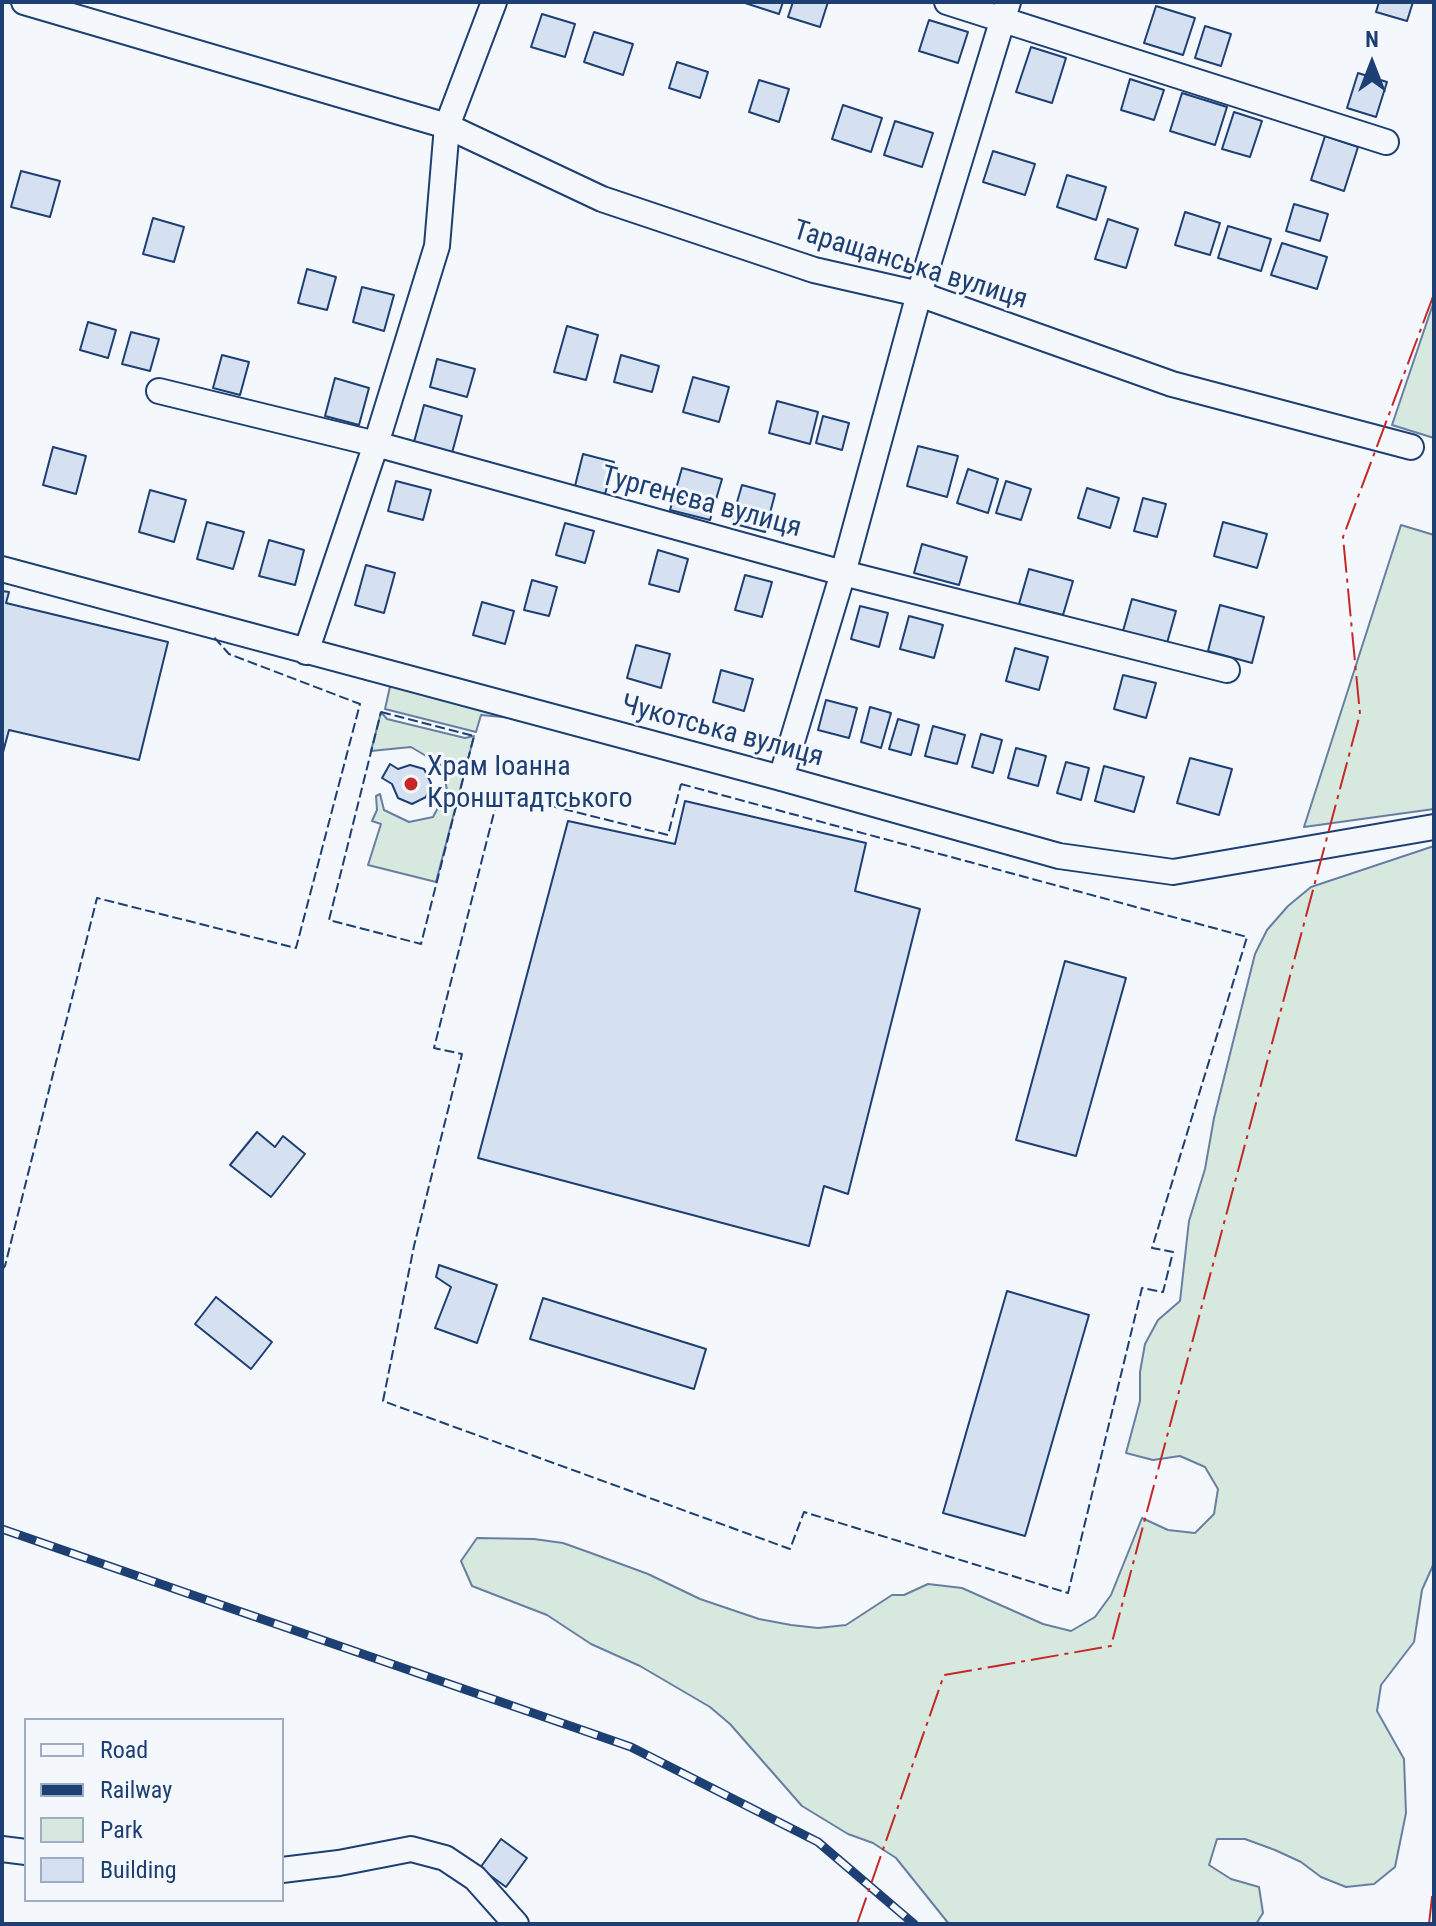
<!DOCTYPE html>
<html>
<head>
<meta charset="utf-8">
<style>
  body { margin:0 }
  #map { position:relative; width:1436px; height:1926px; overflow:hidden; background:#f4f7fb; font-family:"Roboto Condensed",sans-serif }
  canvas { display:block }
  .frame { position:absolute; inset:0; border:4px solid #1d3f73; pointer-events:none }
  .legend { position:absolute; left:24px; top:1718px; width:260px; height:184px; box-sizing:border-box; background:#f4f7fb; border:2px solid #9eadc5; margin:0; padding:10px 14px; list-style:none; font-size:24px; color:#1d3f73 }
  .legend li { display:flex; align-items:center; gap:16px; height:40px }
  .legend b { width:40px; border:2px solid #9eadc5 }
  .north { position:absolute; left:1332px; top:24px; width:80px; height:80px; -webkit-text-stroke:6px #f4f7fb; paint-order:stroke; rotate:0deg; font-size:22px; font-weight:700; line-height:32px; text-align:center; color:#1d3f73 }
  .north::after { content:''; display:block; margin:auto; width:28px; height:36px; background:#1d3f73; clip-path:polygon(50% 0,100% 100%,50% 72%,0 100%) }
</style>
</head>
<body>
<div id="map">
<canvas width="1436" height="1926"></canvas>
<div class="frame"></div>
<ul class="legend">
<li><b style="height:10px;background:#f4f7fb"></b>Road</li>
<li><b style="height:10px;background:#1d3f73"></b>Railway</li>
<li><b style="height:22px;background:#d7e8df"></b>Park</li>
<li><b style="height:22px;background:#d5e0f0"></b>Building</li>
</ul>
<div class="north">N</div>
</div>
<script>
const g = document.querySelector('canvas').getContext('2d');
g.lineJoin = 'round';
function fill(path, color) { g.fillStyle = color; g.fill(path, 'evenodd'); }
const shape = rows => new Path2D(rows.map(r => 'M' + r).join(''));
function stroke(path, color, width, dash) { g.strokeStyle = color; g.lineWidth = width; g.lineCap = dash ? 'butt' : 'round'; g.setLineDash(dash || []); g.stroke(path); }
function write(font, color, halo, rows, align = 'center') {
  g.font = font + ' "Roboto Condensed",sans-serif'; g.lineWidth = 6; g.setLineDash([]); g.textBaseline = 'middle'; g.strokeStyle = halo; g.fillStyle = color; for (const [text, x, y, turn = 0] of rows) {
    g.save(); g.translate(x, y); g.rotate((+turn || 0) * Math.PI / 180); g.textAlign = isNaN(turn) ? turn : align; if (halo) g.strokeText(text, 0, 0); g.fillText(text, 0, 0); g.restore();
  }
}
const green = shape([
  [1434,301,1434,438,1392,425,1434,301],
  [1401,525,1434,535,1434,809,1304,827,1401,525],
  [391,682,513,718,481,715,476,732,385,709,391,682],
  [381,712,387,719,465,738,474,736,436,882,368,865,381,824,372,821,377,810,376,796,380,794,384,810,409,822,433,817,447,791,443,766,411,747,371,751,381,712],
  [1434,846,1434,1563,1422,1590,1414,1642,1381,1685,1377,1711,1404,1759,1406,1813,1395,1867,1374,1884,1346,1887,1321,1877,1301,1862,1275,1850,1245,1839,1217,1839,1209,1865,1231,1879,1259,1887,1263,1913,1256,1924,949,1924,896,1858,873,1843,848,1834,802,1806,730,1724,710,1707,640,1666,591,1644,547,1615,472,1586,461,1561,477,1538,534,1539,563,1543,591,1553,648,1574,700,1599,759,1619,791,1625,818,1628,846,1625,892,1595,904,1595,928,1584,962,1588,1043,1624,1071,1631,1095,1617,1111,1595,1142,1518,1168,1530,1195,1533,1214,1514,1218,1489,1205,1467,1180,1456,1153,1460,1126,1453,1140,1401,1140,1372,1145,1344,1158,1320,1180,1301,1189,1221,1205,1169,1214,1118,1255,954,1267,930,1288,906,1311,887,1434,846]
]);
fill(green, '#d7e8df');
stroke(green, '#687fa3', 2);
const building = shape([
  [742,2,783,2,779,14,742,2],
  [793,2,828,2,820,27,788,17,793,2],
  [1379,2,1413,2,1407,21,1376,12,1379,2],
  [1156,6,1195,18,1183,55,1144,43,1156,6],
  [542,14,575,24,565,57,531,47,542,14],
  [929,20,968,32,958,63,919,51,929,20],
  [1205,26,1231,34,1221,66,1195,58,1205,26],
  [594,32,633,44,623,75,584,62,594,32],
  [1031,47,1066,58,1052,103,1016,92,1031,47],
  [677,62,708,72,700,98,669,88,677,62],
  [1358,73,1387,82,1376,117,1347,108,1358,73],
  [1130,79,1164,90,1154,120,1121,110,1130,79],
  [759,80,789,89,779,122,749,112,759,80],
  [1182,93,1227,107,1215,145,1170,131,1182,93],
  [843,105,882,118,871,152,832,139,843,105],
  [1234,112,1262,121,1250,157,1222,149,1234,112],
  [895,121,933,133,922,167,884,155,895,121],
  [1325,136,1358,147,1344,191,1311,180,1325,136],
  [993,151,1035,164,1025,195,983,182,993,151],
  [21,171,60,181,50,217,11,207,21,171],
  [1067,175,1106,187,1096,220,1057,207,1067,175],
  [1294,204,1328,214,1320,241,1286,231,1294,204],
  [1185,212,1220,223,1210,255,1175,245,1185,212],
  [153,218,184,227,174,262,143,254,153,218],
  [1108,219,1138,229,1126,268,1095,259,1108,219],
  [1228,226,1271,239,1261,271,1218,258,1228,226],
  [1282,243,1327,257,1317,289,1271,275,1282,243],
  [307,269,336,277,327,310,298,303,307,269],
  [362,287,394,295,384,331,353,322,362,287],
  [88,322,116,330,108,358,80,350,88,322],
  [567,326,598,335,586,380,554,372,567,326],
  [131,332,159,339,150,371,122,364,131,332],
  [222,355,249,362,240,395,213,388,222,355],
  [621,355,659,366,652,392,614,382,621,355],
  [437,359,475,369,467,397,430,387,437,359],
  [693,377,729,387,719,422,683,412,693,377],
  [335,378,369,388,359,425,325,416,335,378],
  [777,401,818,412,810,444,769,433,777,401],
  [424,405,462,416,452,453,414,442,424,405],
  [823,416,849,423,842,450,816,443,823,416],
  [918,446,958,456,947,497,907,486,918,446],
  [53,447,86,456,76,494,43,485,53,447],
  [583,454,614,462,605,494,575,486,583,454],
  [682,468,722,479,710,520,670,510,682,468],
  [968,469,998,479,988,513,957,503,968,469],
  [396,481,431,490,423,520,388,511,396,481],
  [1006,481,1031,489,1021,520,996,513,1006,481],
  [742,485,775,494,765,532,731,523,742,485],
  [1087,488,1119,498,1110,528,1078,518,1087,488],
  [150,490,186,500,174,542,139,532,150,490],
  [1143,498,1166,504,1157,537,1134,531,1143,498],
  [207,522,244,532,233,569,197,559,207,522],
  [1223,522,1267,534,1257,568,1214,556,1223,522],
  [565,523,594,531,585,563,556,555,565,523],
  [269,540,304,550,295,585,259,576,269,540],
  [922,544,967,557,959,585,914,573,922,544],
  [658,550,688,559,679,592,649,584,658,550],
  [366,565,395,573,384,613,355,605,366,565],
  [1029,569,1073,581,1063,615,1019,604,1029,569],
  [745,575,772,582,762,617,735,610,745,575],
  [532,580,557,587,549,616,524,610,532,580],
  [2,591,9,592,6,603,168,642,139,760,9,730,2,756,2,591],
  [1132,599,1176,611,1167,643,1123,631,1132,599],
  [482,602,514,611,505,644,473,635,482,602],
  [1220,605,1264,617,1252,663,1208,651,1220,605],
  [860,606,888,613,879,647,851,639,860,606],
  [909,616,943,625,934,658,900,649,909,616],
  [636,645,670,654,661,688,627,678,636,645],
  [1015,648,1048,657,1039,690,1006,681,1015,648],
  [721,670,753,679,744,711,713,702,721,670],
  [1123,675,1156,683,1146,718,1114,709,1123,675],
  [826,700,857,708,849,738,818,730,826,700],
  [870,707,891,713,881,748,861,742,870,707],
  [898,719,919,725,911,755,889,749,898,719],
  [933,726,965,735,957,764,925,756,933,726],
  [981,734,1002,740,993,773,972,767,981,734],
  [1016,748,1046,756,1038,786,1008,778,1016,748],
  [1190,758,1232,769,1219,815,1177,803,1190,758],
  [1066,762,1089,768,1081,800,1057,793,1066,762],
  [390,764,398,769,410,765,424,769,431,783,426,797,412,804,398,798,392,784,382,778,390,764],
  [1104,766,1144,777,1134,812,1095,801,1104,766],
  [685,801,866,843,855,891,920,909,848,1194,824,1186,809,1246,478,1158,568,821,675,844,685,801],
  [1065,961,1126,978,1076,1156,1016,1140,1065,961],
  [257,1132,275,1147,283,1136,305,1154,271,1197,230,1165,257,1132],
  [439,1265,497,1285,477,1343,435,1328,451,1287,436,1277,439,1265],
  [1007,1291,1089,1315,1025,1536,943,1513,1007,1291],
  [216,1297,272,1342,251,1369,195,1324,216,1297],
  [543,1298,706,1349,694,1389,530,1339,543,1298],
  [501,1839,527,1858,506,1887,480,1868,501,1839]
]);
fill(building, '#d5e0f0');
stroke(building, '#1d3f73', 2);
const minor = shape([
  [24,2,447,126,602,199,814,270,919,294,1172,384,1411,447],
  [947,2,1386,142],
  [159,391,376,444,843,573,1227,670],
  [2,569,781,778,1059,856,1173,872,1434,827],
  [306,652,376,444,437,246,447,126,494,2],
  [781,778,843,573,919,294,1008,2],
  [2,1849,26,1852],
  [282,1870,339,1863,411,1849,445,1858,475,1878,516,1924]
]);
stroke(minor, '#1d3f73', 28);
stroke(minor, '#f4f7fb', 24);
const rail = shape([
  [2,1529,631,1747,818,1842,914,1924]
]);
stroke(rail, '#1d3f73', 9);
stroke(rail, '#f4f7fb', 6, [18]);
stroke(shape([
  [381,712,474,736,421,944,329,920,381,712],
  [681,784,1247,937,1152,1248,1173,1252,1163,1292,1142,1288,1068,1593,804,1512,790,1549,383,1401,414,1246,462,1054,434,1048,499,793,668,835,681,784],
  [2,1270,5,1266,97,898,296,948,360,704,229,654,213,636]
]), '#1d3f73', 2, [10, 4]);
stroke(shape([
  [857,1924,944,1675,1111,1646,1360,714,1343,537,1434,294],
  [1429,1924,1434,1880]
]), '#c62828', 2, [28, 6, 4, 6]);
for (const [x, y, r, color] of [
  [411,784,8,"#c62828"]
]) { const dot = new Path2D(); dot.arc(x, y, r, 0, 2 * Math.PI); g.fillStyle = color; g.fill(dot); stroke(dot, '#f4f7fb', 3); }
write('28px', '#1d3f73', '#f4f7fb', [
  ["Таращанська вулиця",910,266,17],
  ["Тургенєва вулиця",701,503,15],
  ["Чукотська вулиця",722,732,15]
]);
write('28px', '#1d3f73', '#f4f7fb', [
  ["Храм Іоанна",427,768],
  ["Кронштадтського",427,800]
], 'left');
</script>
</body>
</html>
